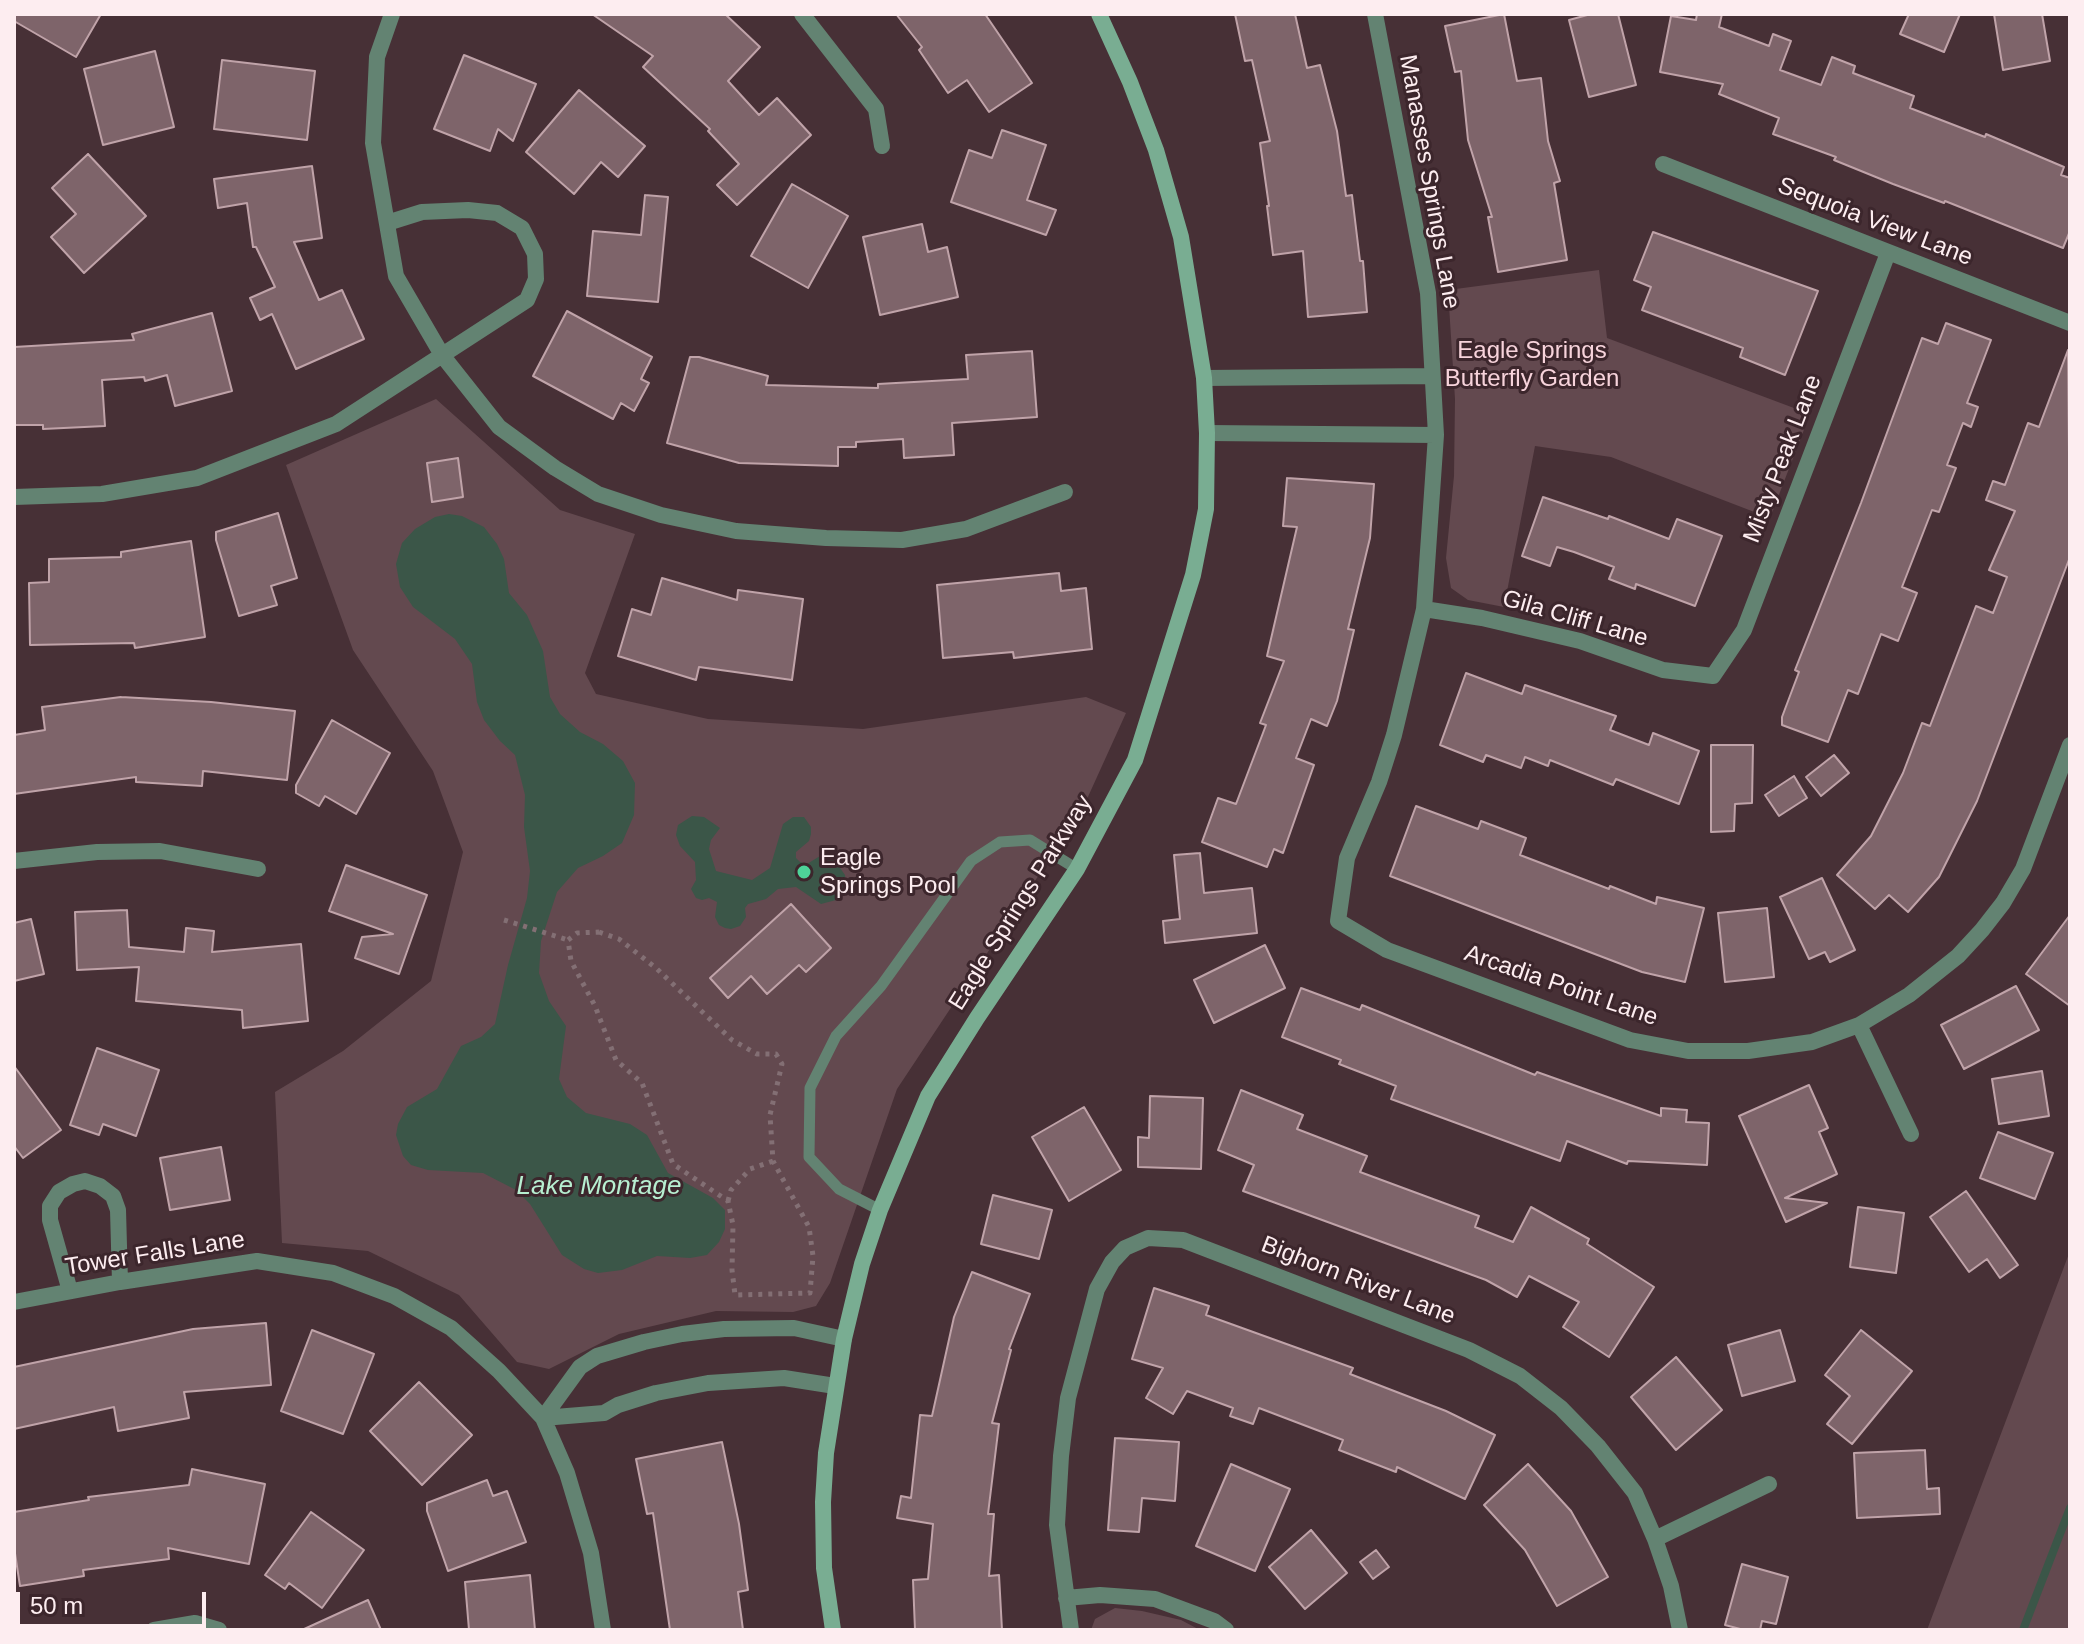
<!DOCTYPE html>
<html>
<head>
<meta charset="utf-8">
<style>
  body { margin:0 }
  #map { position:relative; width:2084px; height:1644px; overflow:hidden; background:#473036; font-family:Helvetica,sans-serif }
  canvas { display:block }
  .frame { position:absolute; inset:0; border:16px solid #fdedf0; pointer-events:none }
  .scale { position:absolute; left:16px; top:1592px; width:190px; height:36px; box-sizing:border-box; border:4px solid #fdedf0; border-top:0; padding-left:10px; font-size:24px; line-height:28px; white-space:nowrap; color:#fdedf0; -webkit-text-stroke:6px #3c262c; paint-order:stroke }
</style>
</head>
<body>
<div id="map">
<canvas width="2084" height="1644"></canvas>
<div class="frame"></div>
<div class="scale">50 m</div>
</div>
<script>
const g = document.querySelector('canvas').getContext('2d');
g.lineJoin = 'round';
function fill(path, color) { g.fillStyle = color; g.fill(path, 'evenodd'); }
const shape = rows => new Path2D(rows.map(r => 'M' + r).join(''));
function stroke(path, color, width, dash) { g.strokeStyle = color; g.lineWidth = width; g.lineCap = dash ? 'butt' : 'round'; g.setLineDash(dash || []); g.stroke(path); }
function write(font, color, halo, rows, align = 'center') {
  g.font = font + ' Helvetica,sans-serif'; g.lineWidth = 6; g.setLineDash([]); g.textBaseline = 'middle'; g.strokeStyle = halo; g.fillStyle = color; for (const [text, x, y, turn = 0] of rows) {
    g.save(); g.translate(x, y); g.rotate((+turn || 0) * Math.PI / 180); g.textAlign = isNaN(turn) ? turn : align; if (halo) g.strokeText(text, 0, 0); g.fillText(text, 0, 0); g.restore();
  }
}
fill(shape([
  [1599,270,1607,338,1810,414,1770,518,1611,457,1535,446,1504,607,1468,600,1451,588,1446,558,1454,476,1455,399,1448,290],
  [436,399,560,510,635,534,585,673,596,694,708,719,863,729,1086,697,1126,713,1082,810,897,1089,830,1283,816,1306,793,1312,716,1311,619,1334,549,1369,517,1362,459,1295,368,1251,282,1243,275,1092,343,1051,431,981,463,852,433,771,353,650,286,465],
  [2070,1251,2070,1630,1927,1630,2022,1378],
  [1115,1608,1142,1611,1181,1620,1200,1630,1091,1630,1095,1619]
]), '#63494f');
fill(shape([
  [449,514,462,516,484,527,497,544,504,559,509,593,527,615,543,651,550,697,560,714,580,732,603,744,623,761,635,783,634,815,622,843,603,856,578,868,557,892,541,941,539,973,549,1001,566,1026,559,1079,567,1097,586,1113,630,1124,647,1135,668,1173,713,1198,725,1210,725,1229,719,1242,707,1255,690,1258,657,1256,622,1270,598,1273,584,1269,562,1255,530,1204,516,1190,483,1173,428,1170,411,1165,403,1156,396,1135,398,1124,407,1107,437,1089,461,1046,481,1037,495,1024,508,965,527,898,530,871,524,827,525,795,515,755,500,741,484,720,477,702,472,664,455,639,413,607,400,587,396,564,402,543,415,529,435,517],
  [692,816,704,817,720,828,711,840,709,849,716,871,752,880,770,868,783,824,793,817,804,817,811,827,811,834,809,841,796,852,796,858,800,862,807,864,820,856,827,855,833,858,845,875,846,888,836,900,821,904,796,887,778,889,766,899,748,904,745,908,746,917,740,926,731,929,725,928,719,925,715,917,717,902,709,898,702,900,696,898,691,889,696,880,695,862,680,846,676,835,678,825]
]), '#3b5648');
stroke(shape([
  [2023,1630,2070,1508]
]), '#3b5648', 8);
const building = shape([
  [14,14,101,14,76,57,14,21,14,14],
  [592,14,725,14,760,47,728,81,759,115,777,98,811,135,737,205,717,185,739,164,708,131,710,129,643,67,653,56,592,14],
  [896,14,985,14,1032,83,989,112,967,80,948,93,919,50,922,47,896,14],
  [1235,14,1295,14,1307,68,1320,65,1337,131,1346,196,1352,195,1360,261,1363,261,1367,312,1308,317,1303,251,1273,255,1267,206,1269,206,1260,143,1270,141,1252,60,1245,61,1235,14],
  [1504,14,1517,81,1541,78,1548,141,1560,181,1554,183,1567,260,1498,272,1488,217,1492,217,1468,140,1461,71,1455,72,1445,26,1504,14],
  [1591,14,1618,14,1636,85,1589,97,1569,20,1591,14],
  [1697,14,1722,14,1719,27,1769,46,1773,34,1791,41,1780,70,1821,85,1832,57,1855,66,1853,73,1914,96,1910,108,1985,137,1986,134,2064,167,2061,175,2070,178,2070,231,2063,248,1945,201,1944,203,1893,184,1834,160,1836,157,1773,134,1779,118,1719,94,1723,84,1660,72,1671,16,1696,20,1697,14],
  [1909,14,1960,14,1944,52,1900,34,1909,14],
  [1994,14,2042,14,2050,61,2003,70,1994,14],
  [155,51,174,127,103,145,84,69,155,51],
  [464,55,536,84,513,141,498,129,490,151,434,129,464,55],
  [222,60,315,71,307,140,214,129,222,60],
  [579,90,645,146,618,177,601,162,574,194,526,152,579,90],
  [1002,130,1046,145,1027,200,1056,210,1046,235,951,202,969,150,992,158,1002,130],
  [88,154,146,216,84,273,51,237,76,214,52,188,88,154],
  [312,166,322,238,294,242,319,300,342,290,364,339,296,369,272,314,260,320,250,298,275,287,256,247,253,247,247,203,218,208,214,179,312,166],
  [792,184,848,216,808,288,751,256,792,184],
  [645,195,668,197,658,302,587,296,593,231,641,235,645,195],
  [922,224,928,252,947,247,958,297,880,315,863,237,922,224],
  [1653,232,1818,291,1785,375,1740,357,1743,348,1642,310,1651,287,1634,280,1653,232],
  [567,311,652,357,641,379,649,383,634,411,621,403,613,419,533,376,567,311],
  [212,313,232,391,175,406,167,375,145,381,144,377,102,380,105,426,43,429,43,425,14,425,14,347,134,340,132,334,212,313],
  [1946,323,1991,340,1967,403,1978,407,1971,427,1963,423,1947,465,1956,468,1939,512,1932,510,1902,587,1917,593,1898,641,1881,634,1858,694,1848,690,1828,742,1782,725,1782,717,1799,672,1795,670,1861,503,1922,338,1938,344,1946,323],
  [2068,350,2070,557,1977,801,1939,877,1908,912,1889,895,1875,909,1837,875,1871,836,1903,773,1922,723,1930,726,1976,606,1993,613,2007,577,1989,570,2015,511,1986,500,1993,481,2005,485,2028,423,2039,427,2068,350],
  [1032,351,1037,417,952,423,954,455,904,458,903,439,856,442,856,447,838,447,838,466,739,463,667,443,690,357,699,357,768,376,766,385,878,388,878,384,968,379,966,355,1032,351],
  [458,458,463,497,432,502,427,463,458,458],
  [1287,478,1374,484,1370,538,1348,629,1354,630,1337,701,1327,726,1311,719,1296,758,1314,765,1283,853,1274,849,1267,867,1202,842,1218,798,1236,804,1266,725,1260,723,1284,661,1267,656,1297,527,1283,526,1287,478],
  [1543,497,1608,519,1609,516,1669,539,1677,519,1722,536,1695,606,1636,584,1635,589,1609,579,1614,567,1574,552,1557,547,1550,566,1522,556,1543,497],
  [278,513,297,578,271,586,277,605,239,616,216,540,216,532,278,513],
  [191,541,205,637,135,648,134,643,30,645,29,583,49,582,49,559,121,557,121,552,191,541],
  [1059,573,1061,591,1086,588,1092,649,1014,658,1013,652,943,658,937,585,1059,573],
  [662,578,737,600,738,590,803,599,792,680,699,667,696,680,618,656,632,609,651,615,662,578],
  [1466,673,1522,694,1525,685,1616,716,1610,730,1649,745,1653,733,1699,751,1679,804,1616,779,1613,785,1550,760,1548,766,1525,757,1521,768,1486,755,1483,762,1440,745,1466,673],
  [121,697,211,702,295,711,287,780,203,771,202,786,136,782,136,777,14,794,14,735,45,730,42,707,121,697],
  [332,720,390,753,356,814,325,796,319,806,296,793,296,785,332,720],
  [1711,745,1753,745,1752,803,1735,804,1734,831,1711,832,1711,745],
  [1834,755,1849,773,1821,796,1806,777,1834,755],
  [1794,776,1807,798,1779,816,1765,795,1794,776],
  [1416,806,1478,829,1481,821,1526,838,1520,855,1609,889,1610,886,1656,904,1657,897,1704,908,1685,982,1642,972,1390,876,1416,806],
  [1200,853,1204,893,1252,888,1257,933,1165,943,1163,921,1180,919,1174,855,1200,853],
  [346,865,427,895,399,974,355,958,362,937,393,934,329,911,346,865],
  [1822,878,1855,950,1830,962,1825,952,1809,959,1780,897,1822,878],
  [791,904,831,948,806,972,799,965,767,994,751,976,728,998,710,978,791,904],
  [1767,908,1774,977,1725,982,1718,913,1767,908],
  [127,910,129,947,184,952,186,928,214,931,212,952,301,944,308,1021,243,1028,242,1010,136,1001,139,967,77,970,75,912,127,910],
  [2070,915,2070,1006,2026,974,2070,915],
  [31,919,44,974,14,981,14,923,31,919],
  [1265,945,1285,988,1214,1023,1194,980,1265,945],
  [2016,986,2039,1030,1964,1069,1941,1025,2016,986],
  [1301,988,1360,1010,1362,1005,1535,1075,1537,1072,1661,1116,1661,1108,1687,1110,1686,1122,1709,1123,1707,1165,1628,1161,1627,1164,1567,1141,1560,1161,1391,1099,1396,1086,1339,1064,1341,1060,1282,1037,1301,988],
  [97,1048,159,1070,136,1136,103,1124,99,1135,70,1125,97,1048],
  [14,1066,61,1130,23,1158,14,1146,14,1066],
  [2042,1071,2049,1116,1999,1124,1992,1079,2042,1071],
  [1809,1085,1828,1128,1819,1132,1837,1174,1785,1198,1827,1203,1786,1222,1739,1116,1809,1085],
  [1241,1090,1303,1115,1297,1129,1367,1156,1360,1172,1479,1216,1475,1227,1513,1242,1531,1207,1589,1239,1587,1244,1654,1287,1609,1357,1563,1327,1579,1302,1529,1276,1517,1297,1486,1280,1243,1191,1254,1165,1218,1150,1241,1090],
  [1150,1096,1203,1098,1201,1169,1138,1167,1138,1137,1149,1138,1150,1096],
  [1084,1107,1121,1170,1069,1201,1032,1137,1084,1107],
  [1998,1132,2053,1153,2035,1199,1980,1178,1998,1132],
  [221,1147,230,1200,170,1210,160,1158,221,1147],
  [1966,1191,2018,1265,2000,1278,1987,1259,1969,1272,1930,1217,1966,1191],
  [993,1195,1052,1210,1039,1259,981,1244,993,1195],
  [1858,1207,1904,1213,1896,1273,1850,1267,1858,1207],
  [972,1272,1030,1294,1009,1349,1011,1350,992,1423,999,1424,988,1514,994,1514,989,1576,999,1575,1002,1630,915,1630,913,1580,928,1579,933,1524,897,1518,901,1496,911,1498,920,1415,932,1416,954,1317,972,1272],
  [1154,1288,1209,1306,1206,1315,1353,1368,1350,1374,1446,1411,1495,1435,1465,1499,1397,1467,1396,1472,1339,1450,1343,1440,1259,1408,1253,1424,1230,1416,1233,1408,1187,1391,1173,1414,1146,1398,1163,1368,1132,1359,1154,1288],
  [266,1323,271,1385,184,1392,189,1418,118,1431,114,1407,14,1429,14,1367,193,1329,266,1323],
  [312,1330,374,1354,343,1434,281,1411,312,1330],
  [1780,1330,1795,1381,1742,1396,1728,1345,1780,1330],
  [1861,1330,1912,1371,1852,1444,1827,1424,1850,1396,1825,1375,1861,1330],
  [1676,1357,1722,1410,1676,1450,1631,1397,1676,1357],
  [419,1382,472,1435,422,1485,370,1431,419,1382],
  [1115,1438,1179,1442,1175,1501,1142,1498,1139,1532,1108,1530,1115,1438],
  [722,1442,739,1524,748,1590,738,1592,743,1630,670,1630,653,1513,647,1514,636,1459,722,1442],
  [1925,1450,1927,1489,1939,1488,1940,1514,1857,1518,1854,1453,1925,1450],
  [1231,1464,1290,1489,1255,1571,1196,1546,1231,1464],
  [1528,1464,1571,1511,1608,1577,1557,1606,1525,1550,1484,1505,1528,1464],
  [192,1469,265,1484,249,1564,168,1548,169,1559,83,1570,84,1576,20,1586,14,1547,14,1512,89,1500,88,1497,189,1485,192,1469],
  [487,1480,493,1496,507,1491,526,1542,448,1571,427,1511,427,1503,487,1480],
  [311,1512,364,1550,322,1608,289,1583,285,1589,265,1575,311,1512],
  [1311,1530,1347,1573,1305,1609,1269,1567,1311,1530],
  [1376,1550,1389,1567,1373,1579,1360,1562,1376,1550],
  [1742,1564,1788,1577,1776,1624,1762,1621,1760,1630,1744,1630,1725,1625,1742,1564],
  [530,1575,535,1630,469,1630,465,1582,530,1575],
  [368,1600,381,1630,302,1630,348,1609,368,1600]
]);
fill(building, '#7e646a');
stroke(building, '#c0a3a9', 2);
stroke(shape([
  [504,920,568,940],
  [599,932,619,939,656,968,732,1040,757,1054,776,1054,782,1064,770,1115,773,1161,809,1227,813,1256,810,1293,735,1295,732,1270,733,1225,728,1201,673,1164,642,1083,616,1060,595,1006,571,961,568,940,577,933,599,932],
  [728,1201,731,1190,750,1169,773,1161]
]), '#836f74', 5, [4, 6]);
stroke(shape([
  [880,1210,839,1189,809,1157,810,1088,836,1036,881,986,971,861,1000,842,1030,840,1077,869]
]), '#638372', 11);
stroke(shape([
  [392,14,377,57,373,143,396,276,442,355,499,427,555,468,598,494,661,515,736,531,826,538,902,540,966,529,1065,492],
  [802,14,876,109,882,146],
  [1375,14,1428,293,1436,435,1424,609,1394,735,1379,782,1347,858,1338,921,1387,950,1630,1040,1688,1051,1748,1051,1812,1042,1859,1025,1909,995,1958,956,1982,930,2003,903,2023,869,2070,745],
  [1663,164,2070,323],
  [1204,378,1432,376],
  [1207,433,1436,435],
  [14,497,102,494,197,478,336,424,527,300,536,279,535,254,522,228,497,213,468,210,422,212,387,223],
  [1424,609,1482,618,1580,641,1663,670,1713,676,1744,630,1888,253],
  [14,861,97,852,160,851,258,869],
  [1859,1025,1911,1134],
  [70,1291,50,1220,50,1206,59,1192,73,1184,85,1181,100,1186,113,1196,118,1210,120,1282],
  [14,1302,120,1282,257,1261,333,1273,394,1296,451,1328,499,1371,543,1418,567,1473,591,1553,603,1630],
  [543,1418,580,1367,597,1356,644,1342,682,1334,724,1329,794,1328,844,1339],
  [543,1418,604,1413,618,1405,656,1393,708,1383,784,1378,835,1386],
  [1655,1539,1769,1484],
  [1066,1598,1100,1595,1155,1599,1214,1621,1226,1630],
  [154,1630,195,1623,219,1630],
  [1071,1630,1057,1525,1061,1456,1068,1398,1097,1289,1112,1262,1125,1248,1148,1238,1183,1240,1469,1350,1520,1376,1561,1408,1598,1446,1635,1493,1655,1539,1671,1586,1680,1630]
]), '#638372', 16);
stroke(shape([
  [833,1630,824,1568,823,1502,826,1453,844,1339,862,1264,880,1210,928,1096,977,1018,1077,869,1135,760,1193,575,1206,509,1207,433,1204,378,1181,237,1156,150,1130,82,1099,14]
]), '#79ad92', 16);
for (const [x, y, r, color] of [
  [804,872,8,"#4ed399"]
]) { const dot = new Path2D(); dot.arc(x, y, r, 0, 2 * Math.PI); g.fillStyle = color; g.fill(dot); stroke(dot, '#3c262c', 3); }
write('24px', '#fdedf0', '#3c262c', [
  ["Manasses Springs Lane",1429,182,80],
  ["Sequoia View Lane",1875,222,21],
  ["Misty Peak Lane",1783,459,-69],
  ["Gila Cliff Lane",1575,619,16],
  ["Eagle Springs Parkway",1021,903,-58],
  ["Arcadia Point Lane",1561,986,19],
  ["Tower Falls Lane",155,1254,-9],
  ["Bighorn River Lane",1358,1281,21]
]);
write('24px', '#f7d3db', '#3c262c', [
  ["Eagle Springs",1532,351],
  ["Butterfly Garden",1532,379]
]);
write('24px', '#fdedf0', '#3c262c', [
  ["Eagle",820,858],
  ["Springs Pool",820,886]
], 'left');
write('italic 26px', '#b7efd1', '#3c262c', [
  ["Lake Montage",599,1187]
]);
</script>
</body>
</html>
